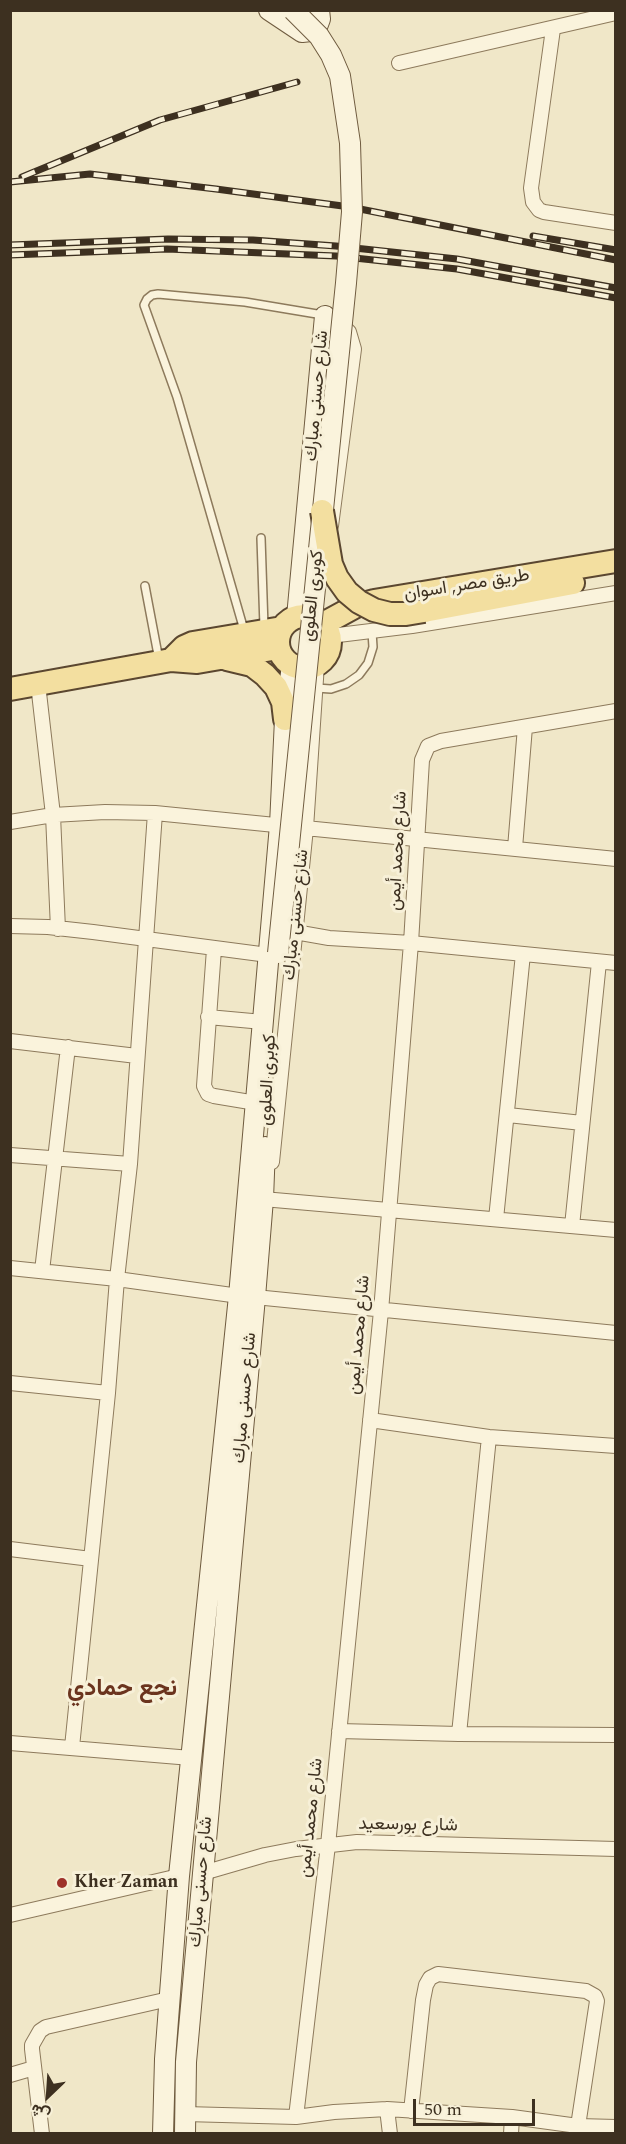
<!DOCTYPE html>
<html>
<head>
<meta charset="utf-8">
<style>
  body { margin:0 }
  #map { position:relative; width:626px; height:2144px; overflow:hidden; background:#f0e7c8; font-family:Spectral,Vazirmatn,serif }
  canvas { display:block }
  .frame { position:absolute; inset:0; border:12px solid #3d3020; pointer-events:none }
  .north { position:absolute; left:18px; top:2066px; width:60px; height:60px; -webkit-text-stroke:4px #f7f0d8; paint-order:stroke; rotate:205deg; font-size:16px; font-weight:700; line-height:24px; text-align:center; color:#3d3020 }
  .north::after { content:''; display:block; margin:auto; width:21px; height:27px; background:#3d3020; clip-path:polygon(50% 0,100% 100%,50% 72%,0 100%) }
  .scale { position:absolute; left:413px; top:2099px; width:122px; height:27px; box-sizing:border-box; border:3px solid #3d3020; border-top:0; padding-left:8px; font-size:18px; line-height:21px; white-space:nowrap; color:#3d3020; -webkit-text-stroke:4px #f7f0d8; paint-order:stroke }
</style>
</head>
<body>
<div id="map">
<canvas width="626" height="2144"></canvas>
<div class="frame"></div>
<div class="north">ش</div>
<div class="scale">50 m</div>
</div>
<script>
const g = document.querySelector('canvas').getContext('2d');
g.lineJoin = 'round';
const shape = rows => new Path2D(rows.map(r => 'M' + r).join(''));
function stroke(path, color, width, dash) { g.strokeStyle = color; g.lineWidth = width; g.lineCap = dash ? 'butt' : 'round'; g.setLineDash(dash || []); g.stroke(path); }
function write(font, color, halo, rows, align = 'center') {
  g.font = font + ' Spectral,Vazirmatn,serif'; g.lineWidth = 6; g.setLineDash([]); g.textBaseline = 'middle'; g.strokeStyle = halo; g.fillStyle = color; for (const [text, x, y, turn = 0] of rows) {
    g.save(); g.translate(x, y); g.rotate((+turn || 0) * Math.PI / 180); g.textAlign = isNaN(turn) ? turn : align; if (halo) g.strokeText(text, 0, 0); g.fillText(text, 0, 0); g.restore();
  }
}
const service = shape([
  [261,538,264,627],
  [145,586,159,660],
  [244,630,177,397,144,305,147,299,152,295,158,294,245,302,323,315],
  [316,688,331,689,346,684,359,675,368,663,373,647,372,632]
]);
const minor = shape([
  [553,29,531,188,533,202,539,210,544,212,616,223],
  [399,63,616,13],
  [331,526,354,349,349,332,340,323],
  [330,636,412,626,616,593],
  [38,684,53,815,58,929],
  [10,822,53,815,105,812,155,813,616,859],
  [515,848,525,727],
  [10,926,48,927,93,932,268,955],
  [295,932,329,938,411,943,616,963],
  [214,949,204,1086,208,1094,214,1096,256,1103],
  [208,1017,263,1022],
  [10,1041,137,1056],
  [508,1115,582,1123],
  [10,1155,130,1164],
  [272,1162,306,828,317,664],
  [265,1192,263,1199,616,1230],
  [496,1219,523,954],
  [572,1226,599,962],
  [10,1268,117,1279,239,1296],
  [42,1271,68,1047],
  [255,1297,616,1333],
  [10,1383,108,1393],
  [370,1420,489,1437,616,1446],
  [10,1549,91,1559],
  [339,1731,459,1734,616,1735],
  [459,1734,489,1437],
  [10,1743,191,1758],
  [72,1747,108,1393,117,1279,130,1164,155,813],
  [203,1873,265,1855,296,1849,357,1842,616,1849],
  [10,1915,179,1876],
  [10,2075,34,2068],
  [387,2109,390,2134],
  [411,2111,423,2000,426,1985,430,1978,438,1974,586,1991,595,1996,597,2001,578,2126],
  [185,2114,296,2117,334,2112,387,2109,512,2117,578,2126,616,2127],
  [296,2117,328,1845,381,1311,411,943,422,760,428,746,441,741,616,711],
  [42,2134,32,2049,32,2045,40,2031,46,2027,169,1999],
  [511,2134,512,2117]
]);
const secondary = shape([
  [269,10,302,32,311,31,317,27,320,19,319,10],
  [297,617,325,316],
  [163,2134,165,2059,179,1876,239,1296,280,825,285,719,292,665],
  [185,2134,186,2062,255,1297,263,1199,265,1147]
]);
const primary = shape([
  [424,611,573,583],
  '278 642a26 26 0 1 1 52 0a26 26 0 1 1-52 0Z',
  [323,624,356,606,374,601,616,561],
  [227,659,252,665,265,675,276,687,283,702,285,719],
  [171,660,184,647,193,643,282,628],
  [10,689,171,660,197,662,278,648]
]);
stroke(service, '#8d7a5c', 10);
stroke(minor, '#8d7a5c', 16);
stroke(secondary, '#6f5b3f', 22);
stroke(primary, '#5b4730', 26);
stroke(service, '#faf3dc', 7);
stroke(minor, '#faf3dc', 14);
stroke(secondary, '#faf3dc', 20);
stroke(primary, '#f3dfa0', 22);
const rail = shape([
  [22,177,160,120,297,82],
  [10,182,90,174,216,189,350,207,616,260],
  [533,236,616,250],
  [10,245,168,239,253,240,336,246,457,259,616,288],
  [10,255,167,249,336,256,457,269,616,298]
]);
stroke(rail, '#3d3020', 7);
stroke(rail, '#f7f0d8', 4.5, [14]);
const secondaryBridge = shape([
  [278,953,346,283,352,212,350,143,340,76,331,55,319,36,293,10]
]);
const primaryBridge = shape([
  [322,511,331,564,337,578,347,592,359,602,374,610,390,614,406,614,424,611]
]);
stroke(secondaryBridge, '#6f5b3f', 22, []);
stroke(primaryBridge, '#5b4730', 26, []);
stroke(secondaryBridge, '#faf3dc', 20);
stroke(primaryBridge, '#f3dfa0', 22);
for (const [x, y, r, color] of [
  [62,1883,6,"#9e322a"]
]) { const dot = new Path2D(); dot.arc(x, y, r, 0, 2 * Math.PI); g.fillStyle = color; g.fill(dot); stroke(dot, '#f7f0d8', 2); }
write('18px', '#3d3020', '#f7f0d8', [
  ["شارع حسنى مبارك",318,396,-85],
  ["طريق مصر, اسوان",467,586,-9],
  ["كوبرى العلوى",314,596,-84],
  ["شارع محمد أيمن",399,851,-87],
  ["شارع حسنى مبارك",297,915,-84],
  ["كوبرى العلوى",269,1080,-87],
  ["شارع محمد أيمن",360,1335,-85],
  ["شارع حسنى مبارك",246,1398,-85],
  ["شارع محمد أيمن",312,1818,-84],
  ["شارع بورسعيد",408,1826,1],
  ["شارع حسنى مبارك",202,1882,-85]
]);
write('bold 18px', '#3d3020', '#f7f0d8', [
  ["Kher Zaman",74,1883]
], 'left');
write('bold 24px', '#6b341e', '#f7f0d8', [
  ["نجع حمادي",122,1690]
]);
</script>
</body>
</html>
